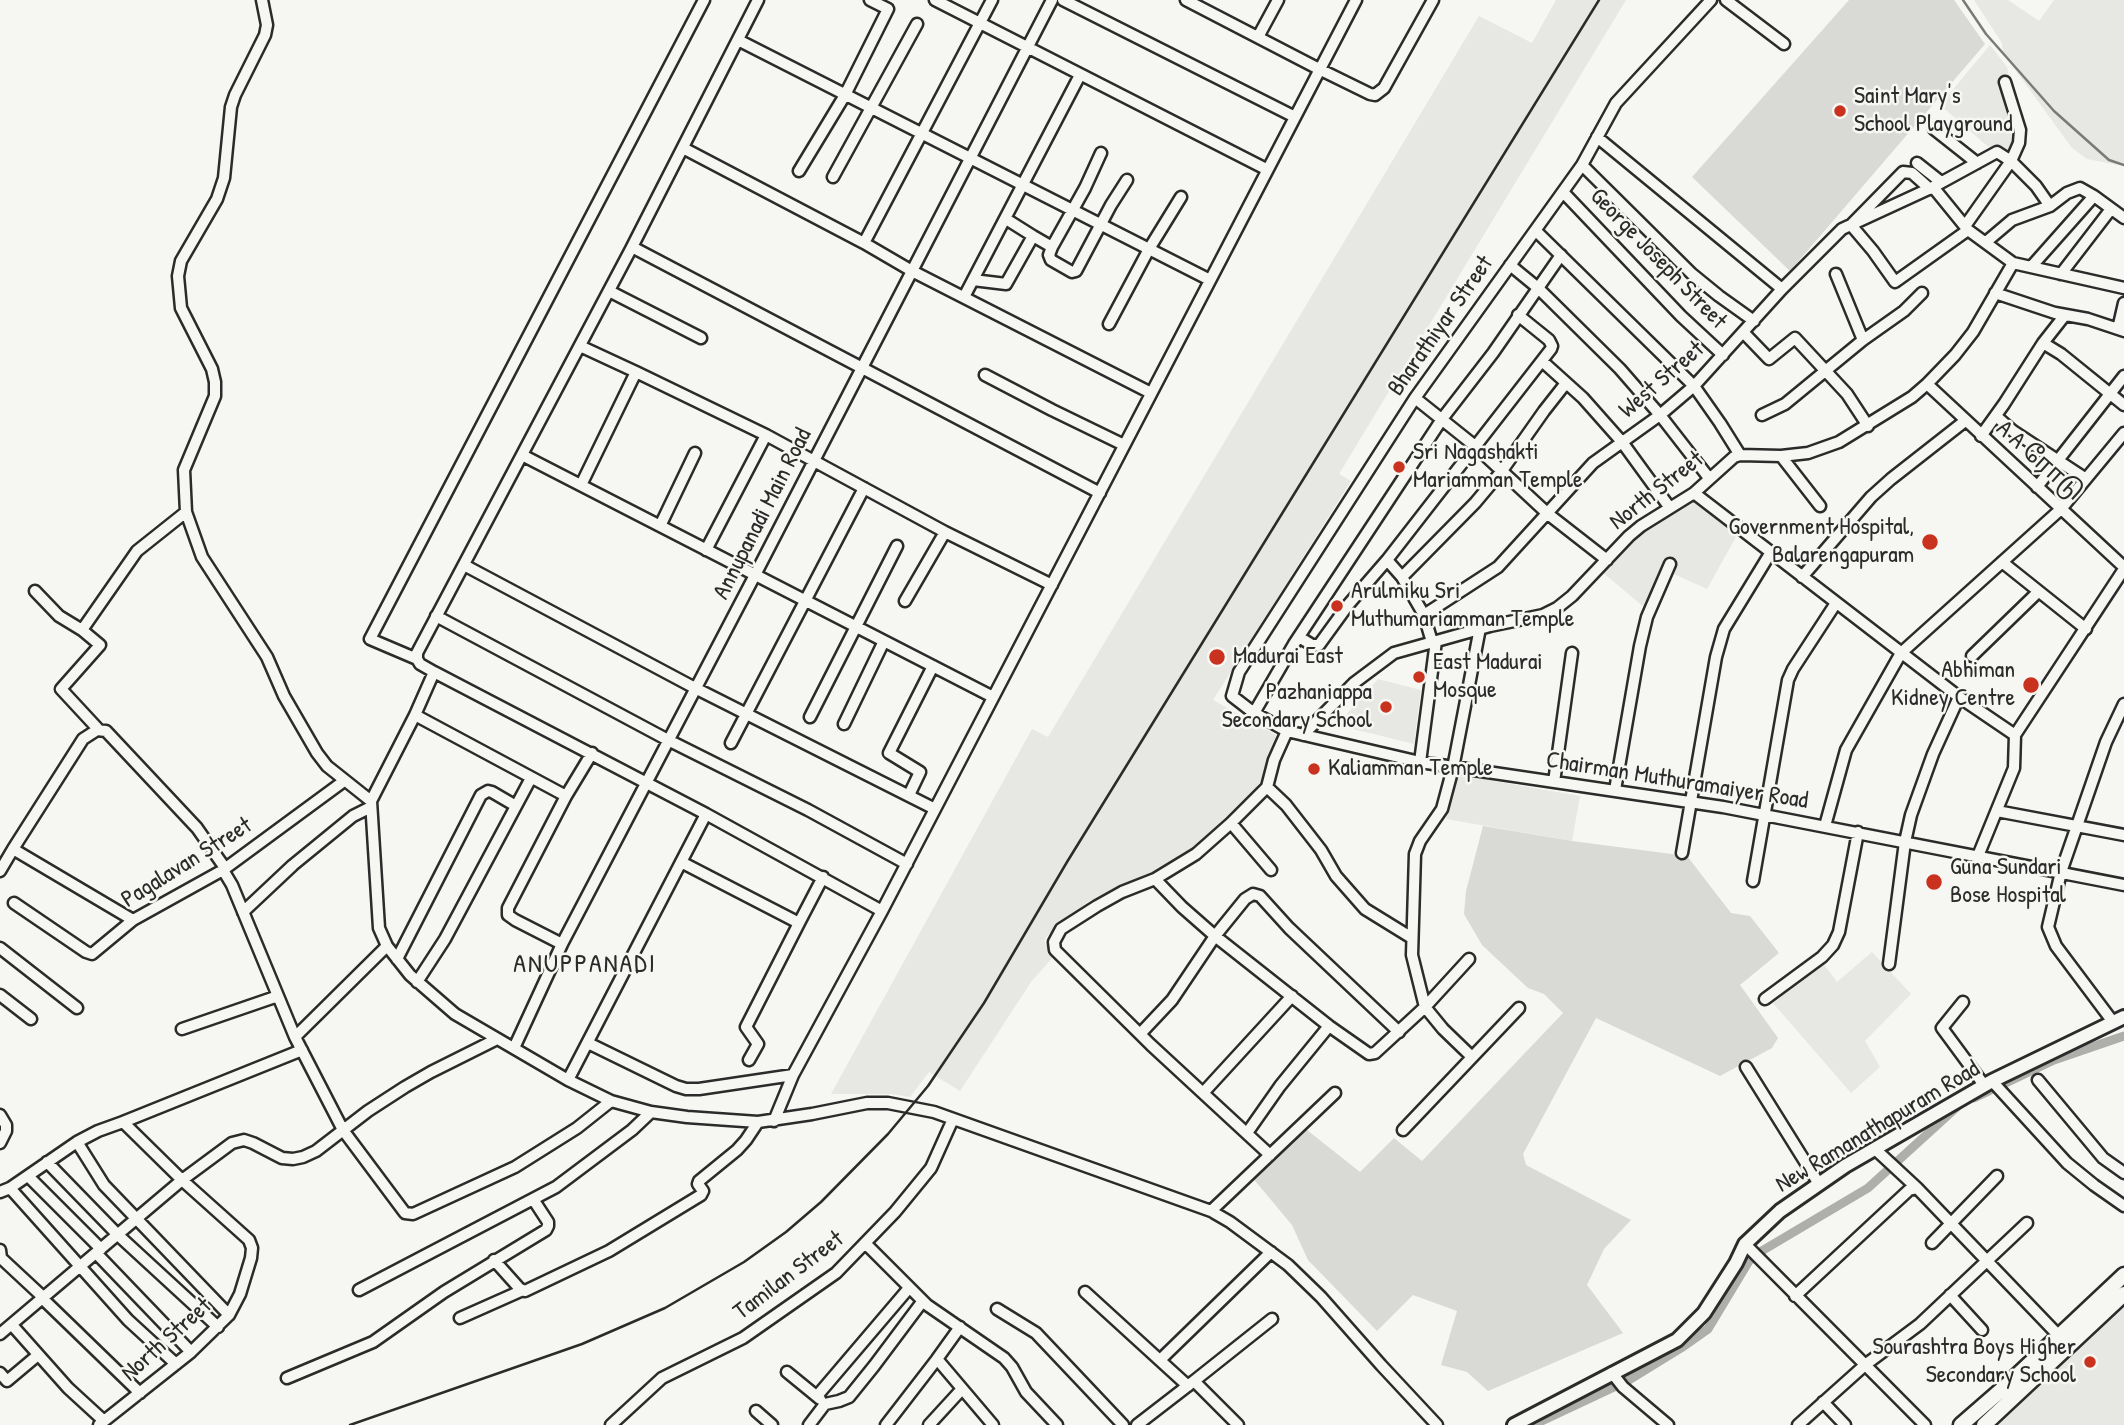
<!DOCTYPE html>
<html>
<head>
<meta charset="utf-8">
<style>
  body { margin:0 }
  canvas { display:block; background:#f6f6f2 }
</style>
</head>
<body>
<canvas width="2124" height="1425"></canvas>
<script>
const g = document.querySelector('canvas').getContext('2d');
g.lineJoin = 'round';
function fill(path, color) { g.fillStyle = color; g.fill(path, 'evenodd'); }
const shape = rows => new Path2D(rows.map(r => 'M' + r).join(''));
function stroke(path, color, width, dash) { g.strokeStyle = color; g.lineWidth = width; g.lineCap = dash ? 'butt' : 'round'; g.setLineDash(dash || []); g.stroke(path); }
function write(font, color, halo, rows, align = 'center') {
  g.font = font + ' "Patrick Hand","Noto Sans Tamil",sans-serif'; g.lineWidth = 5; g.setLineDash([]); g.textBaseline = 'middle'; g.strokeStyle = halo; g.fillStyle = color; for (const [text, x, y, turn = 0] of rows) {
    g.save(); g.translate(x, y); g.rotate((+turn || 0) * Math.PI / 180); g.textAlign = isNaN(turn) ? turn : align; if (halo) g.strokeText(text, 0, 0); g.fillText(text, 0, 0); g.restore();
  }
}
fill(shape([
  [1556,0,1626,0,1339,474,1351,481,1213,700,1276,735,1264,776,1251,795,1211,833,1191,850,1154,873,1089,901,1047,936,1044,941,1054,956,1031,982,960,1091,929,1072,910,1097,892,1094,831,1094,1032,729,1048,737,1479,16,1532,43],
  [1974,0,2008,0,2039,21,2054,0,2124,0,2124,166,2087,159,2072,148,2003,53,2002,43],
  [1990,45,2007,67,2018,129,2018,136,2006,162,1940,105],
  [1686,500,1693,501,1737,535,1707,589,1663,569,1645,608,1601,571,1636,535],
  [1378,679,1421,690,1414,744,1337,725],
  [1454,774,1580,796,1572,841,1446,819],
  [1872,952,1911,994,1865,1041,1880,1067,1851,1093,1773,1003,1823,963,1837,982],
  [2124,1300,2124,1425,1989,1425]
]), '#e7e7e3');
fill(shape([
  [1849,0,1954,0,1985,44,1790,271,1692,177],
  [1483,826,1572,841,1687,856,1731,913,1750,916,1779,953,1740,985,1778,1038,1772,1048,1720,1076,1596,1018,1523,1154,1526,1165,1631,1220,1604,1249,1587,1285,1623,1333,1488,1391,1467,1372,1441,1365,1457,1311,1413,1295,1377,1331,1308,1260,1292,1225,1251,1176,1302,1126,1360,1172,1394,1138,1422,1161,1563,1013,1544,994,1528,988,1482,945,1464,914,1466,891]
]), '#d9d9d5');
stroke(shape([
  [1963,0,1986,34,2054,111,2109,160,2124,165]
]), '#7a7a78', 2.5);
stroke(shape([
  [1974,1098,2054,1060,2124,1036],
  [1533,1425,1629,1380,1681,1348,1708,1329,1749,1261,1760,1252,1868,1188,1958,1106]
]), '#aeaeab', 9);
const minor = shape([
  [262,0,267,25,265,35,235,95,231,107,224,178,217,199,181,261,178,276,181,308,212,369,215,382,215,396,184,470,186,512,202,557,267,657,284,696,317,753,327,766,371,801,379,928,387,946,410,975,455,1014,568,1080,611,1101,651,1112,687,1117,758,1122,812,1114,867,1103,888,1103,934,1112,1211,1211,1230,1222,1288,1265,1321,1297,1381,1365,1437,1425],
  [935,0,1266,169],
  [992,0,864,243,912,271,1151,393],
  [1063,0,1295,117],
  [1186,0,1319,69,1370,94,1375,95,1384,88,1433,0],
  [1711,0,1616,103,1582,165,1415,398,1239,672,1232,696,1254,713,1287,731,1420,762,1723,807,2124,885],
  [1726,0,1784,44],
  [1258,37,1278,0],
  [738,40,1210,280],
  [1934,129,1977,163],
  [1597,137,1782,289],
  [683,148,864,243],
  [1101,153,1085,188,1052,247,1049,255,1051,260,1072,272,1076,271,1111,205,1127,180],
  [1917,163,1941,182],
  [1582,165,1692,274,1719,296,1754,321],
  [799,171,845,95,888,9,870,0],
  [833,177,917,24],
  [1933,187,1968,230,2013,263,2124,288],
  [1930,189,1912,173,1903,172,1851,225,1873,251,1895,282,1968,230],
  [1563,192,1681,316,1723,355],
  [1965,226,2011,161,2019,143,2020,130,2005,82],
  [1536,231,1694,386,1720,423,1740,455],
  [1033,236,1052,247],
  [1986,242,2012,220,2050,206,2067,193,2080,188,2094,196,2124,218],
  [632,247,758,0],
  [1510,265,1538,288,1620,369,1660,415,1709,478],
  [2031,267,2094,196],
  [1836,274,1863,340],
  [2061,274,2111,209],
  [973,280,1006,284,1033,236,1006,219],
  [609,291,701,338],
  [1995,293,2055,313,2088,319,2124,331],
  [964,297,1080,75],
  [1109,324,1149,249,1181,197],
  [2118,329,2124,303],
  [1743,332,1769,359,1795,338,1847,394,1868,426],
  [2043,343,2061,354,2124,405],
  [580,346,636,372],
  [1542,361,1583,398,1622,442,1670,508],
  [985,375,1052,410,1124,445],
  [1927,384,2124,567],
  [1415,398,1475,446,1548,514,1607,560],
  [1762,415,1785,404,1863,340,1904,311,1922,293],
  [1996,416,2013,431,2086,479],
  [1981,436,2004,404,2043,343,2065,315],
  [522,455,993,697],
  [1781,456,1820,506],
  [581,485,636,372,766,435,945,532,1052,585],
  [2037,487,2124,376],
  [1694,493,1959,697,2015,735],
  [660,526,695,453],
  [706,550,766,435],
  [2002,562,2086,629],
  [464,565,695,688,935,809],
  [1402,577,1475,503,1501,472,1544,411,1566,383],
  [1802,577,1871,497,1891,479,1965,421],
  [35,591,59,616,82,630,137,551,186,512],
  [905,601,945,532],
  [1424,615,1498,567,1593,463,1660,415,1694,386,1782,289,1842,229,1933,187,1997,152,2011,161,2036,186,2050,206],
  [436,616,668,740,808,810,907,864],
  [82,630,100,645,61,689,99,730],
  [1299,637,1312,645,1319,645,1348,605,1387,560],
  [1432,642,1424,615,1402,577,1387,560,1551,349,1552,346,1549,340,1518,315],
  [1972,656,2038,592],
  [417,659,370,639,704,0],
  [434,672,706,814,882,911],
  [1254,713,1294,644,1404,477,1442,419,1493,353,1561,255],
  [415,715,566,796],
  [810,717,897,546],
  [844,724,884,641],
  [1303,735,1354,683,1394,653,1490,626,1543,615,1557,608,1572,596,1629,536,1641,526,1694,493,1734,457,1740,455,1781,456,1808,453,1839,442,1912,397,1927,384,1955,355,1973,332,2013,263],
  [731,743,864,488],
  [1420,762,1436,641],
  [1554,782,1572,653],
  [1267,787,1286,805,1321,850,1336,876,1365,909,1412,938],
  [1615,790,1640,646,1647,617,1670,564],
  [909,795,920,772,889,753,933,666],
  [371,801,415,715,434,672,420,664,417,659,417,653,632,247,1100,493],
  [1997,811,2124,835],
  [1231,823,1271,870],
  [1825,826,1846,750,1901,653,2061,509,2124,433],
  [1682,853,1716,657,1724,629,1771,552],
  [1978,856,2014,768,2015,735,2124,569],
  [681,862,799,923,746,1027,758,1044,749,1060],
  [223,870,232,885,295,1037,343,1130,405,1213,413,1214,515,1167,577,1128,611,1101],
  [0,871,13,849],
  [1155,879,1182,907,1215,936,1329,1026,1369,1054,1375,1053,1425,1007,1469,959],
  [1753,881,1788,680,1793,669,1836,603],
  [14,903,86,952,92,954,133,920,223,870,344,781],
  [243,912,293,865,353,816,371,807],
  [133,920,13,849,83,739,97,730,106,731,197,828,225,868],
  [799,923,823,877],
  [562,944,515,920,508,915,508,908,566,796,592,753],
  [0,948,77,1008],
  [397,959,481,795,488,791,492,792,516,806],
  [1889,964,1905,842,1911,815,1933,754,1959,697],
  [417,982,445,939,531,778],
  [0,995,31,1019],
  [1765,999,1822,957,1833,945,1839,932,1858,832],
  [1963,1002,1942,1028,1984,1085],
  [2113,1022,2056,946,2048,927,2061,872,2106,742,2124,704],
  [182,1029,278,996],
  [1140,1034,1172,1000,1215,936,1245,899,1253,894,1260,896,1289,928,1399,1032],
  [295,1037,387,946],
  [588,1043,676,1086,686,1089,699,1089,793,1075],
  [514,1048,562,944,755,575,1052,0],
  [1472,1057,1443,1029,1425,1007,1412,955,1415,854,1420,841,1442,809,1453,768,1480,628],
  [1746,1067,1819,1184],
  [568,1080,706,814],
  [2038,1080,2103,1158,2124,1173],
  [1992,1081,2067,1163,2094,1185,2124,1206],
  [1203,1093,1292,996],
  [0,1115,6,1125,6,1131,0,1143],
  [774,1121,793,1075,882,911,1356,0],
  [123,1122,302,1050],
  [1403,1130,1519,1008],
  [1247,1133,1280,1086,1329,1026],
  [77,1142,104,1185,229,1315],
  [1875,1149,1917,1188],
  [1270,1155,1151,1045,1055,950,1054,942,1061,929,1097,906,1122,892,1155,879,1196,854,1231,823,1267,787,1274,760,1287,731],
  [47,1162,118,1235,218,1327],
  [28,1176,101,1249],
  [10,1188,128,1320,176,1364],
  [0,1192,10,1188,77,1142,98,1131,123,1122,182,1180,249,1240,252,1248,251,1258,240,1294,229,1315,191,1352,99,1425],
  [1211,1211,1335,1093],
  [1932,1243,1997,1176],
  [866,1244,927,1305,1004,1358,1012,1367,1026,1392,1057,1425],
  [1745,1244,1925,1425],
  [0,1250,1,1258,44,1298],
  [96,1253,191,1352],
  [494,1260,520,1289,525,1291,609,1251,701,1195,703,1191,698,1184,699,1181,737,1150,746,1140,758,1122],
  [359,1290,556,1187,632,1130,651,1112],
  [1085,1292,1188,1386],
  [1950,1295,1982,1330],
  [1795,1296,1909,1190,1917,1188,2059,1336],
  [43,1299,140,1393],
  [997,1309,1036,1333,1123,1425],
  [460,1318,523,1290],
  [12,1325,68,1388,104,1421],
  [960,1327,937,1359,993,1425],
  [0,1334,182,1180,232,1143,244,1140,253,1143,282,1158,293,1159,303,1157,316,1151,368,1111,405,1087,431,1072,497,1039],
  [1160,1360,1271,1252],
  [787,1372,820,1399],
  [0,1373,7,1381,38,1355],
  [1612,1373,1623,1387,1668,1425],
  [287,1378,373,1342,444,1292,546,1230,548,1226,548,1222,533,1199],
  [1194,1381,1272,1319],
  [817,1396,909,1288],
  [1823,1402,1845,1425],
  [825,1404,839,1401,849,1397,874,1366,922,1302],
  [756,1411,772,1425],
  [611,1425,662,1378,743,1338,836,1273,895,1212,931,1168,953,1119],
  [809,1425,825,1404],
  [886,1425,937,1359],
  [929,1425,962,1389],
  [1137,1425,1194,1381,1238,1425],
  [1798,1425,1865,1365,1920,1324,2027,1223]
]);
const major = shape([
  [1514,1425,1677,1340,1704,1313,1736,1263,1745,1244,1780,1211,1845,1166,1992,1081,2124,1017]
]);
const highway = shape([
  [1961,1425,2007,1385,2124,1275],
  [1984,1425,2124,1294]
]);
stroke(minor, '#2b2b2b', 15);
stroke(major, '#2b2b2b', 18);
stroke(highway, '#2b2b2b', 19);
stroke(minor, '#f6f6f2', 10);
stroke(major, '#f6f6f2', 12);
stroke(highway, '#f6f6f2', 14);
stroke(shape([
  [350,1425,582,1344,665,1308,744,1262,786,1232,821,1202,888,1134,928,1086,984,1003,1067,862,1599,0]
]), '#2b2b2b', 2.5);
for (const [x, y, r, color] of [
  [1840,111,7,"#c8321e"],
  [1399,467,7,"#c8321e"],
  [1930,542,9,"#c8321e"],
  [1337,606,7,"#c8321e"],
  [1217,657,9,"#c8321e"],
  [1419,677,7,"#c8321e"],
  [2031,685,9,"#c8321e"],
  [1386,707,7,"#c8321e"],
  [1314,769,7,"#c8321e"],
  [1934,882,9,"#c8321e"],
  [2090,1362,7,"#c8321e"]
]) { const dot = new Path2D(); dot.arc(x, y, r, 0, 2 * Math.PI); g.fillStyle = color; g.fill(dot); stroke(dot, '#f6f6f2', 2.5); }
write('24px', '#2b2b2b', '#f6f6f2', [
  ["Saint Mary's",1854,97],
  ["School Playground",1854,125],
  ["Sri Nagashakti",1413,453],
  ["Mariamman Temple",1413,481],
  ["Government Hospital,",1914,528,"right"],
  ["Balarengapuram",1914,556,"right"],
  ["Arulmiku Sri",1351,592],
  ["Muthumariamman Temple",1351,620],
  ["Madurai East",1233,657],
  ["East Madurai",1433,663],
  ["Mosque",1433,691],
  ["Abhiman",2015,671,"right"],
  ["Kidney Centre",2015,699,"right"],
  ["Pazhaniappa",1372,693,"right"],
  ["Secondary School",1372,721,"right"],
  ["Kaliamman Temple",1328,769],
  ["Guna Sundari",1950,868],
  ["Bose Hospital",1950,896],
  ["Sourashtra Boys Higher",2076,1348,"right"],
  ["Secondary School",2076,1376,"right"]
], 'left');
write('24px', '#2b2b2b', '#f6f6f2', [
  ["George Joseph Street",1658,259,46],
  ["Bharathiyar Street",1441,326,-55],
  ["West Street",1662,380,-41],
  ["A A ரோடு",2039,461,42],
  ["North Street",1657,491,-38],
  ["Annupanadi Main Road",763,514,-63],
  ["Chairman Muthuramaiyer Road",1677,781,9],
  ["Pagalavan Street",187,863,-32],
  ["New Ramanathapuram Road",1878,1127,-31],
  ["Tamilan Street",789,1276,-37],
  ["North Street",167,1340,-42]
]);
g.letterSpacing = '2px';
write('26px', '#2b2b2b', '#f6f6f2', [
  ["ANUPPANADI",585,965]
]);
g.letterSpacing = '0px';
</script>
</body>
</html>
